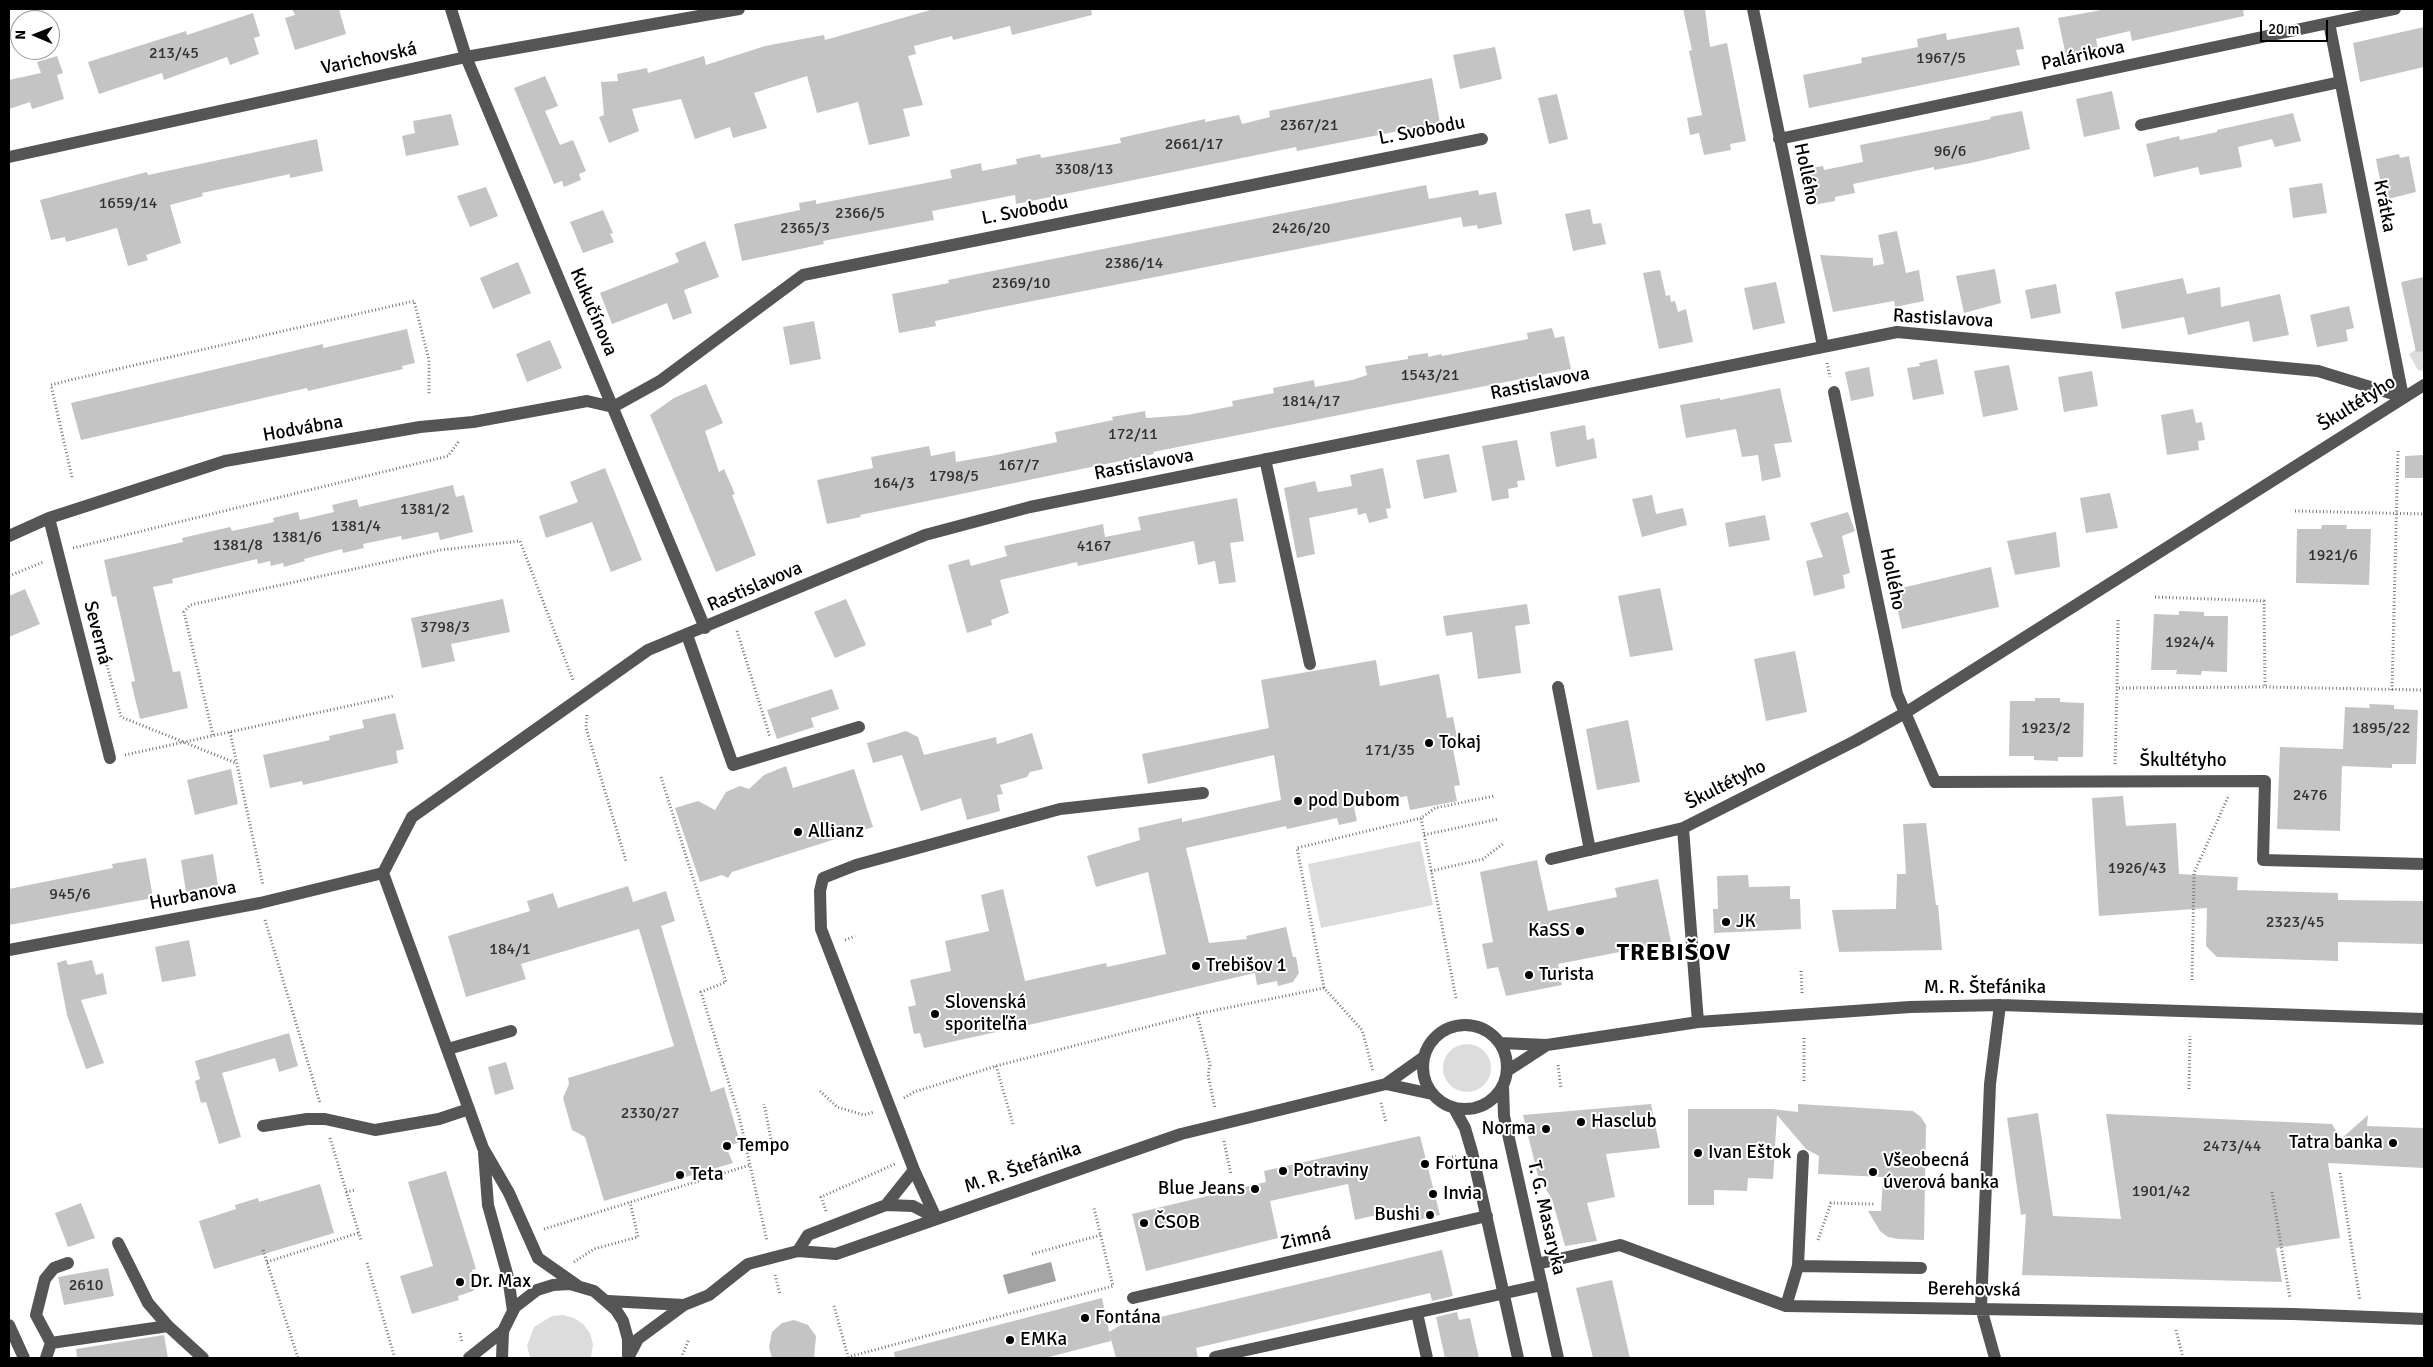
<!DOCTYPE html>
<html>
<head>
<meta charset="utf-8">
<style>
  body { margin:0 }
  #map { position:relative; width:2433px; height:1367px; overflow:hidden; background:#fff; font-family:Signika,sans-serif }
  canvas { display:block }
  .frame { position:absolute; inset:0; border:10px solid #000; pointer-events:none }
  .north { position:absolute; left:10px; top:10px; width:50px; height:50px; box-sizing:border-box; background:#fff; border:1px solid #999; border-radius:50%; rotate:271deg; font-size:14px; font-weight:700; line-height:20px; text-align:center; color:#000 }
  .north::after { content:''; display:block; margin:auto; width:18px; height:22px; background:#000; clip-path:polygon(50% 0,100% 100%,50% 72%,0 100%) }
  .scale { position:absolute; left:2260px; top:20px; width:68px; height:22px; box-sizing:border-box; border:2px solid #000; border-top:0; padding-left:6px; font-size:15px; line-height:18px; white-space:nowrap; color:#000; -webkit-text-stroke:4px #fff; paint-order:stroke }
</style>
</head>
<body>
<div id="map">
<canvas width="2433" height="1367"></canvas>
<div class="frame"></div>
<div class="north">N</div>
<div class="scale">20 m</div>
</div>
<script>
const g = document.querySelector('canvas').getContext('2d');
g.lineJoin = 'round';
function fill(path, color) { g.fillStyle = color; g.fill(path, 'evenodd'); }
const shape = rows => new Path2D(rows.map(r => 'M' + r).join(''));
function stroke(path, color, width, dash) { g.strokeStyle = color; g.lineWidth = width; g.lineCap = dash ? 'butt' : 'round'; g.setLineDash(dash || []); g.stroke(path); }
function write(font, color, halo, rows, align = 'center') {
  g.font = font + ' Signika,sans-serif'; g.lineWidth = 4; g.setLineDash([]); g.textBaseline = 'middle'; g.strokeStyle = halo; g.fillStyle = color; for (const [text, x, y, turn = 0] of rows) {
    g.save(); g.translate(x, y); g.rotate((+turn || 0) * Math.PI / 180); g.textAlign = isNaN(turn) ? turn : align; if (halo) g.strokeText(text, 0, 0); g.fillText(text, 0, 0); g.restore();
  }
}
fill(shape([
  [2424,344,2424,371,2418,370,2409,354],
  [1420,841,1433,905,1321,928,1308,864],
  '1443 1068a24 24 0 1 1 48 0a24 24 0 1 1-48 0Z',
  [563,1315,574,1318,583,1324,590,1333,593,1344,591,1358,530,1358,527,1346,534,1327,552,1316]
]), '#dcdcdc');
fill(shape([
  [1051,1262,1056,1281,1008,1294,1003,1275]
]), '#a3a3a3');
fill(shape([
  [292,9,339,9,346,34,295,50,285,18,295,15],
  [934,9,1091,9,1092,15,1012,35,1010,26,953,40,952,36,914,46,916,54,908,56,923,105,903,109,910,136,869,145,858,102,817,113,807,76,754,93,767,128,733,138,730,127,695,139,681,99,632,109,639,131,609,143,599,117,604,115,601,82,618,81,617,74,647,68,648,73,704,56,706,65,765,46,824,35,825,40],
  [1683,9,1705,9,1710,47,1727,43,1746,141,1730,144,1731,150,1704,155,1699,133,1690,135,1687,118,1702,115,1689,51,1692,50],
  [2107,9,2243,9,2244,16,2132,41,2130,31,2096,39,2098,49,2066,56,2058,18],
  [253,13,260,36,254,38,259,54,230,65,227,57,164,80,162,73,99,94,88,62,186,31,187,35],
  [2019,27,2024,49,2016,50,2020,65,1809,108,1803,75,1862,63,1861,58,1918,47,1917,39,1946,33,1947,40],
  [2424,27,2424,67,2360,82,2353,43],
  [1495,47,1502,79,1460,89,1453,55],
  [57,56,63,73,57,75,64,99,32,109,30,102,9,109,9,80,41,73,37,62],
  [545,76,558,106,545,111,560,145,573,140,586,171,579,174,581,180,564,187,562,181,554,184,514,88],
  [1432,78,1440,123,1297,151,1296,147,1016,204,1015,195,932,211,934,220,823,241,824,244,742,261,734,224,800,210,799,203,816,200,816,204,952,178,950,170,981,163,982,171,1017,164,1016,159,1040,154,1041,158,1121,143,1120,138,1205,119,1205,122,1239,115,1242,124,1270,117,1269,111],
  [2112,91,2120,129,2084,137,2076,99],
  [1557,94,1568,139,1549,144,1538,98],
  [2022,111,2030,149,1971,163,1934,170,1934,167,1853,184,1855,193,1835,197,1835,201,1813,205,1806,169,1823,166,1824,170,1863,162,1860,145,1991,119,1990,117],
  [2293,113,2301,141,2275,147,2272,139,2238,147,2242,167,2200,175,2198,167,2154,177,2146,144,2179,136,2180,140,2217,132,2217,130],
  [451,114,459,145,406,156,402,136,415,133,413,121],
  [317,139,323,171,290,178,290,174,202,193,203,196,170,205,181,243,146,255,148,260,128,266,117,228,66,242,65,237,51,240,40,200,147,172,148,175],
  [2399,154,2400,158,2409,156,2416,192,2384,200,2376,159],
  [2322,183,2327,213,2293,218,2289,188],
  [1426,185,1429,199,1478,190,1479,195,1496,192,1502,224,1478,229,1477,225,1463,227,1461,217,987,310,935,321,936,326,899,333,892,294,949,283,948,280,1002,269],
  [486,187,498,216,470,227,457,196],
  [1590,209,1593,224,1601,223,1606,244,1573,251,1565,214],
  [603,210,613,233,610,234,614,242,583,253,570,222],
  [1897,231,1906,273,1919,270,1924,301,1895,307,1894,301,1833,312,1820,255,1873,258,1873,266,1884,264,1878,235],
  [705,241,719,277,684,290,692,313,673,320,667,303,612,324,600,293,679,262,675,253],
  [518,262,531,293,493,309,480,278],
  [1995,269,2001,303,1964,313,1956,276],
  [1660,270,1666,296,1670,295,1671,302,1675,301,1678,312,1686,309,1693,342,1659,349,1643,273],
  [2424,277,2424,351,2416,352,2401,282],
  [2183,278,2187,294,2220,287,2221,307,2280,294,2289,335,2253,342,2249,321,2188,335,2184,317,2122,329,2115,292],
  [1776,282,1785,323,1753,330,1744,288],
  [2056,284,2061,313,2031,319,2025,290],
  [2349,306,2354,328,2346,330,2348,341,2317,347,2310,315],
  [814,321,821,359,790,365,783,327],
  [1552,328,1555,338,1564,336,1571,369,1153,452,1154,454,860,515,861,517,827,524,817,480,873,468,871,457,929,446,931,456,955,451,956,462,996,455,1057,442,1055,432,1113,420,1112,417,1145,411,1146,418,1188,415,1233,406,1232,401,1274,393,1273,388,1314,380,1315,387,1352,380,1367,375,1365,366,1408,359,1408,356,1428,353,1428,357,1441,354,1442,356,1528,339,1527,333],
  [407,329,415,363,402,366,403,369,308,391,307,388,81,440,71,403,323,344,323,348],
  [550,340,562,368,527,382,516,354],
  [1937,359,1944,394,1913,400,1907,368,1920,366,1919,363],
  [2009,365,2018,410,1983,417,1974,371],
  [1869,367,1874,396,1851,401,1845,372],
  [2092,371,2098,406,2064,412,2058,377],
  [706,384,723,423,705,431,719,472,724,469,735,494,732,495,756,555,716,572,650,415,674,398],
  [1780,388,1792,442,1774,444,1781,477,1762,481,1758,455,1742,457,1736,429,1686,438,1680,405,1720,398,1720,400],
  [2193,409,2196,423,2202,422,2205,440,2198,441,2199,450,2167,455,2161,415],
  [1585,425,1587,440,1594,438,1597,458,1556,467,1550,432],
  [1517,440,1525,480,1517,481,1518,487,1508,489,1509,498,1492,501,1482,446],
  [1449,454,1457,492,1424,499,1416,460],
  [2424,455,2424,478,2405,478,2405,456],
  [605,468,642,560,611,572,592,522,546,538,539,516,578,502,570,482],
  [1383,468,1391,508,1386,509,1388,518,1369,523,1366,513,1358,515,1357,508,1309,518,1315,554,1297,558,1284,488,1315,481,1318,492,1352,486,1350,475],
  [453,485,456,497,464,495,473,532,440,540,438,532,402,540,401,536,363,544,364,548,343,553,342,549,304,559,305,561,284,567,283,563,271,566,270,561,258,564,257,559,172,579,173,583,153,587,173,672,180,671,188,708,140,719,131,682,135,681,116,596,112,597,104,560,183,542,182,538,230,527,232,531,274,522,273,518,298,512,300,520,334,512,332,505,357,499,359,507],
  [2110,493,2118,528,2086,533,2080,498],
  [1652,495,1656,514,1683,508,1687,525,1642,537,1632,499],
  [1237,498,1244,541,1230,543,1236,582,1219,584,1215,561,1198,565,1194,541,1078,566,1077,562,1000,580,1009,613,991,620,992,625,967,633,948,565,969,559,971,566,1007,556,1004,546,1103,524,1105,537,1141,530,1138,517],
  [1848,512,1855,531,1842,536,1850,573,1843,575,1845,588,1814,596,1806,561,1823,557,1810,523],
  [1765,515,1770,540,1729,547,1725,523],
  [2322,525,2347,525,2346,529,2371,529,2369,585,2296,583,2297,529,2321,529],
  [2056,532,2060,567,2015,575,2007,541],
  [1991,567,1999,607,1902,629,1893,590],
  [1660,588,1673,650,1630,657,1618,596],
  [25,589,40,624,9,637,9,596],
  [503,599,510,632,451,644,455,661,422,668,411,618],
  [846,599,866,645,835,658,814,612],
  [1527,604,1530,624,1515,626,1521,673,1478,679,1472,632,1446,636,1443,616],
  [2179,611,2204,612,2204,616,2228,616,2227,672,2202,671,2201,675,2176,674,2177,670,2151,670,2154,614,2179,615],
  [1795,651,1807,712,1766,721,1754,659],
  [1376,660,1380,686,1439,674,1447,718,1453,717,1459,747,1453,749,1460,785,1454,786,1457,801,1410,810,1407,796,1354,807,1357,821,1339,825,1337,818,1287,829,1286,826,1186,848,1209,943,1247,939,1246,936,1286,927,1293,957,1296,957,1299,973,1293,982,1278,986,1277,981,1257,985,1255,973,1105,1008,924,1048,920,1033,914,1034,908,1007,916,1005,910,980,951,971,945,941,989,931,981,895,1003,889,1025,981,1106,963,1107,967,1166,954,1148,872,1096,887,1087,856,1140,840,1138,828,1182,818,1182,822,1281,800,1274,755,1148,784,1142,754,1269,728,1261,680],
  [832,689,839,709,811,718,814,727,777,739,767,710],
  [2035,698,2060,698,2060,702,2084,703,2083,757,2058,757,2058,761,2034,760,2034,756,2009,756,2010,701,2035,701],
  [2369,704,2394,705,2394,709,2418,710,2416,764,2392,764,2392,768,2342,766,2340,831,2277,829,2280,747,2343,749,2345,707,2370,708],
  [395,713,404,749,396,751,398,763,303,785,302,781,270,788,263,755,330,740,329,736,364,728,362,720],
  [1628,720,1640,782,1597,790,1586,729],
  [906,731,918,737,924,755,996,737,997,744,1032,733,1043,769,1030,772,1027,777,1000,785,1003,794,997,795,1000,811,967,820,961,798,921,811,902,755,873,763,867,743],
  [786,766,793,788,854,769,873,827,732,872,728,878,722,875,700,882,675,808,698,801,715,810,726,792,740,786,749,789,764,775],
  [231,769,238,804,195,815,187,780],
  [2123,796,2126,826,2176,823,2179,874,2238,877,2237,890,2338,893,2338,900,2424,901,2424,944,2338,942,2338,961,2217,957,2206,946,2207,908,2099,916,2092,798],
  [1926,823,1936,905,1938,905,1942,950,1839,952,1832,910,1896,909,1897,874,1906,874,1903,824],
  [213,854,218,885,186,892,181,860],
  [146,858,153,898,9,925,9,889,113,868,112,864],
  [1537,860,1548,911,1617,897,1615,888,1658,879,1671,942,1558,964,1562,985,1506,996,1498,967,1487,969,1482,944,1493,942,1480,872],
  [1748,875,1749,887,1790,886,1790,899,1800,899,1801,929,1714,933,1713,909,1718,909,1717,876],
  [628,886,633,902,666,891,675,921,661,926,711,1092,724,1087,740,1142,726,1147,733,1163,604,1201,585,1137,572,1130,563,1098,569,1084,568,1078,674,1046,639,929,521,964,526,979,466,997,448,936,530,911,527,901,553,893,558,908],
  [189,940,196,976,162,982,155,947],
  [66,960,68,965,92,960,96,975,103,973,107,994,81,1000,104,1063,86,1069,67,1015,57,963],
  [289,1033,298,1066,279,1072,275,1058,222,1073,241,1137,219,1144,206,1102,201,1103,195,1081,200,1079,195,1061],
  [506,1062,514,1089,495,1095,488,1067],
  [1651,1104,1660,1148,1606,1154,1615,1197,1587,1203,1597,1241,1565,1246,1552,1199,1538,1176,1523,1115],
  [1798,1104,1913,1111,1921,1117,1926,1125,1924,1240,1898,1239,1888,1237,1880,1231,1868,1211,1881,1211,1883,1177,1818,1174,1819,1156,1806,1149,1777,1115,1773,1179,1748,1178,1747,1191,1714,1190,1714,1205,1688,1205,1688,1109,1772,1109,1798,1112],
  [2038,1113,2053,1216,2121,1219,2106,1114,2332,1124,2341,1139,2368,1115,2367,1126,2424,1128,2424,1168,2328,1163,2340,1238,2276,1248,2282,1282,2022,1275,2026,1214,2021,1215,2007,1118],
  [1420,1136,1440,1215,1410,1222,1406,1208,1355,1220,1348,1184,1270,1201,1278,1238,1146,1271,1132,1214,1266,1182,1264,1171],
  [446,1171,476,1269,472,1270,476,1285,473,1291,458,1296,459,1300,412,1314,400,1276,433,1266,408,1182],
  [320,1184,334,1233,214,1269,199,1221,236,1209,235,1205,258,1198,259,1202],
  [81,1203,95,1238,68,1247,55,1213],
  [1442,1250,1453,1296,1432,1301,1430,1293,1196,1348,1198,1358,1116,1358,1109,1332,1124,1323,1126,1325,1144,1314,1148,1320],
  [108,1268,114,1296,64,1305,58,1277],
  [1612,1280,1630,1358,1593,1358,1576,1288],
  [1102,1298,1111,1341,1045,1358,895,1358,894,1352],
  [1457,1312,1459,1320,1470,1318,1479,1358,1445,1358,1436,1317],
  [794,1320,808,1325,816,1336,814,1358,772,1358,769,1347,772,1332,782,1323],
  [164,1335,168,1358,77,1358,76,1349]
]), '#c4c4c4');
stroke(shape([
  [1827,363,1830,377],
  [2352,407,2358,400],
  [72,477,51,385,70,380,414,301,429,360,429,394],
  [2295,511,2424,514],
  [73,548,448,456,459,441],
  [9,576,43,562],
  [2155,597,2264,601,2265,687,2424,690],
  [2118,620,2117,688,2265,687],
  [737,631,770,737],
  [104,655,121,717,236,763],
  [2392,690,2398,450],
  [587,715,586,728,626,861],
  [230,732,263,885],
  [213,735,184,612,190,605,440,550,520,541,573,680],
  [125,755,394,696],
  [2115,764,2117,688],
  [661,777,726,982,701,992,739,1116,767,1241],
  [1424,835,1498,819],
  [1431,871,1483,859,1503,844],
  [265,920,320,1103],
  [845,940,855,936],
  [1801,971,1802,993],
  [2192,980,2194,873,2228,797],
  [1324,988,1297,848,1421,818],
  [1456,998,1421,818,1435,808,1494,796],
  [1197,1014,1210,1065,1208,1075,1215,1108],
  [1804,1038,1804,1081],
  [1558,1065,1561,1089],
  [996,1066,1013,1124],
  [2189,1089,2190,1036],
  [820,1091,837,1107,864,1115,874,1112],
  [904,1098,914,1092,996,1066,1197,1014,1324,988,1362,1030,1373,1071],
  [1381,1103,1386,1122],
  [330,1138,361,1240],
  [1224,1141,1231,1175],
  [747,1152,772,1144,764,1104],
  [1435,1161,1456,1156],
  [2340,1173,2360,1301],
  [346,1192,355,1190],
  [2272,1192,2290,1298],
  [826,1211,821,1197,895,1164],
  [544,1229,750,1165],
  [1818,1240,1831,1203,1875,1204],
  [263,1250,298,1358],
  [1032,1254,1101,1235],
  [267,1262,358,1233],
  [574,1262,594,1249,638,1237,630,1202],
  [367,1263,394,1355],
  [775,1275,780,1294],
  [834,1306,848,1357,1113,1286,1094,1208],
  [2176,1330,2183,1358],
  [460,1333,462,1342],
  [681,1358,689,1339]
]), '#777', 3, [1, 2.5]);
stroke(shape([
  [451,9,466,57,705,628],
  [1753,9,1823,346],
  [2329,23,2403,397],
  [2141,125,2340,82],
  [1779,139,2395,9],
  [9,157,466,57,739,9],
  [1834,392,1897,694,1935,782,2265,781,2263,860,2424,864],
  [1265,459,1310,664],
  [49,518,110,758],
  [9,536,49,518,225,461,420,427,473,422,587,401,613,407,660,381,803,275,1482,139],
  [687,635,733,765,859,727],
  [1558,687,1590,850],
  [1683,828,1698,1022],
  [1551,859,1683,828,1855,741,1905,713,2424,385],
  [9,950,260,903,383,873],
  '1423 1067a42 42 0 1 1 84 0a42 42 0 1 1-84 0Z',
  [1500,1043,1547,1045,1698,1022,1910,1007,2000,1005,2424,1019],
  [448,1049,511,1031],
  [1507,1071,1547,1045],
  [1386,1084,1432,1094],
  [1503,1086,1504,1116,1558,1358],
  [1454,1108,1465,1128,1472,1152,1518,1358],
  [263,1126,307,1119,325,1119,375,1130,439,1119,469,1109],
  [484,1153,488,1205,508,1277,513,1311],
  [886,1205,913,1206,936,1218],
  [936,1218,914,1170,821,929,820,891,823,878,856,865,1060,809,1203,793],
  [118,1243,148,1303,168,1326],
  [798,1251,808,1235,886,1205,914,1170],
  [1537,1264,1620,1245,1786,1306,2293,1314,2424,1319],
  [1798,1266,1921,1268],
  [578,1286,538,1258,509,1193,483,1148,383,873,412,817,648,650,925,535,1030,507,1897,332,2318,371,2403,397],
  [1133,1298,1487,1216],
  [608,1301,684,1305],
  [1786,1306,1798,1266,1803,1156],
  [1417,1313,1427,1358],
  [9,1325,24,1358],
  [51,1343,36,1315,45,1279,54,1268,68,1263],
  [1215,1357,1542,1285],
  [46,1358,51,1343,168,1326,203,1358],
  [469,1358,503,1331],
  [502,1358,503,1331,515,1307,537,1290,553,1285,570,1284,594,1291,616,1310,623,1321,628,1339,628,1357],
  [628,1358,638,1339,684,1305,709,1295,748,1264,798,1251,836,1254,1181,1134,1386,1084,1424,1057],
  [1995,1358,1981,1308,1990,1084,2000,1005]
]), '#555', 12);
for (const [x, y, r, color] of [
  [1429,743,5,"#000"],
  [1298,801,5,"#000"],
  [798,832,5,"#000"],
  [1726,922,5,"#000"],
  [1580,931,5,"#000"],
  [1196,966,5,"#000"],
  [1529,975,5,"#000"],
  [935,1014,5,"#000"],
  [1581,1122,5,"#000"],
  [1546,1129,5,"#000"],
  [2393,1143,5,"#000"],
  [727,1146,5,"#000"],
  [1698,1153,5,"#000"],
  [1425,1164,5,"#000"],
  [1283,1171,5,"#000"],
  [1873,1172,5,"#000"],
  [680,1175,5,"#000"],
  [1255,1189,5,"#000"],
  [1433,1194,5,"#000"],
  [1430,1215,5,"#000"],
  [1144,1223,5,"#000"],
  [460,1282,5,"#000"],
  [1085,1318,5,"#000"],
  [1010,1340,5,"#000"]
]) { const dot = new Path2D(); dot.arc(x, y, r, 0, 2 * Math.PI); g.fillStyle = color; g.fill(dot); stroke(dot, '#fff', 2); }
write('16px', '#313131', null, [
  ["213/45",174,54],
  ["1967/5",1941,59],
  ["2367/21",1309,126],
  ["2661/17",1194,145],
  ["96/6",1950,152],
  ["3308/13",1084,170],
  ["1659/14",128,204],
  ["2366/5",860,214],
  ["2365/3",805,229],
  ["2426/20",1301,229],
  ["2386/14",1134,264],
  ["2369/10",1021,284],
  ["1543/21",1430,376],
  ["1814/17",1311,402],
  ["172/11",1133,435],
  ["167/7",1019,466],
  ["1798/5",954,477],
  ["164/3",894,484],
  ["1381/2",425,510],
  ["1381/4",356,527],
  ["1381/6",297,538],
  ["1381/8",238,546],
  ["4167",1094,547],
  ["1921/6",2333,556],
  ["3798/3",445,628],
  ["1924/4",2190,643],
  ["1923/2",2046,729],
  ["1895/22",2381,729],
  ["171/35",1390,751],
  ["2476",2310,796],
  ["1926/43",2137,869],
  ["945/6",70,895],
  ["2323/45",2295,923],
  ["184/1",510,950],
  ["2330/27",650,1114],
  ["2473/44",2232,1147],
  ["1901/42",2161,1192],
  ["2610",86,1286]
]);
write('19px', '#000', '#fff', [
  ["Palárikova",2083,56,-12],
  ["Varichovská",369,59,-12],
  ["L. Svobodu",1422,131,-11],
  ["Hollého",1806,174,78],
  ["Krátka",2384,206,79],
  ["L. Svobodu",1025,211,-11],
  ["Kukučínova",593,312,67],
  ["Rastislavova",1943,319,3],
  ["Rastislavova",1540,384,-12],
  ["Škultétyho",2357,404,-32],
  ["Hodvábna",303,429,-10],
  ["Rastislavova",1144,465,-11],
  ["Hollého",1892,579,78],
  ["Rastislavova",755,587,-23],
  ["Severná",97,633,76],
  ["Škultétyho",2183,761],
  ["Škultétyho",1726,785,-27],
  ["Hurbanova",193,896,-11],
  ["M. R. Štefánika",1985,988],
  ["M. R. Štefánika",1023,1168,-19],
  ["T. G. Masaryka",1546,1218,77],
  ["Zimná",1306,1239,-13],
  ["Berehovská",1974,1290,1]
]);
write('19px', '#000', '#fff', [
  ["Tokaj",1439,743],
  ["pod Dubom",1308,801],
  ["Allianz",808,832],
  ["JK",1736,922],
  ["KaSS",1570,931,"right"],
  ["Trebišov 1",1206,966],
  ["Turista",1539,975],
  ["Slovenská",945,1003],
  ["sporiteľňa",945,1025],
  ["Hasclub",1591,1122],
  ["Norma",1536,1129,"right"],
  ["Tatra banka",2383,1143,"right"],
  ["Tempo",737,1146],
  ["Ivan Eštok",1708,1153],
  ["Všeobecná",1883,1161],
  ["úverová banka",1883,1183],
  ["Fortuna",1435,1164],
  ["Potraviny",1293,1171],
  ["Teta",690,1175],
  ["Blue Jeans",1245,1189,"right"],
  ["Invia",1443,1194],
  ["Bushi",1420,1215,"right"],
  ["ČSOB",1154,1223],
  ["Dr. Max",470,1282],
  ["Fontána",1095,1318],
  ["EMKa",1020,1340]
], 'left');
g.letterSpacing = '1px';
write('bold 24px', '#000', '#fff', [
  ["TREBIŠOV",1674,954]
]);
g.letterSpacing = '0px';
</script>
</body>
</html>
